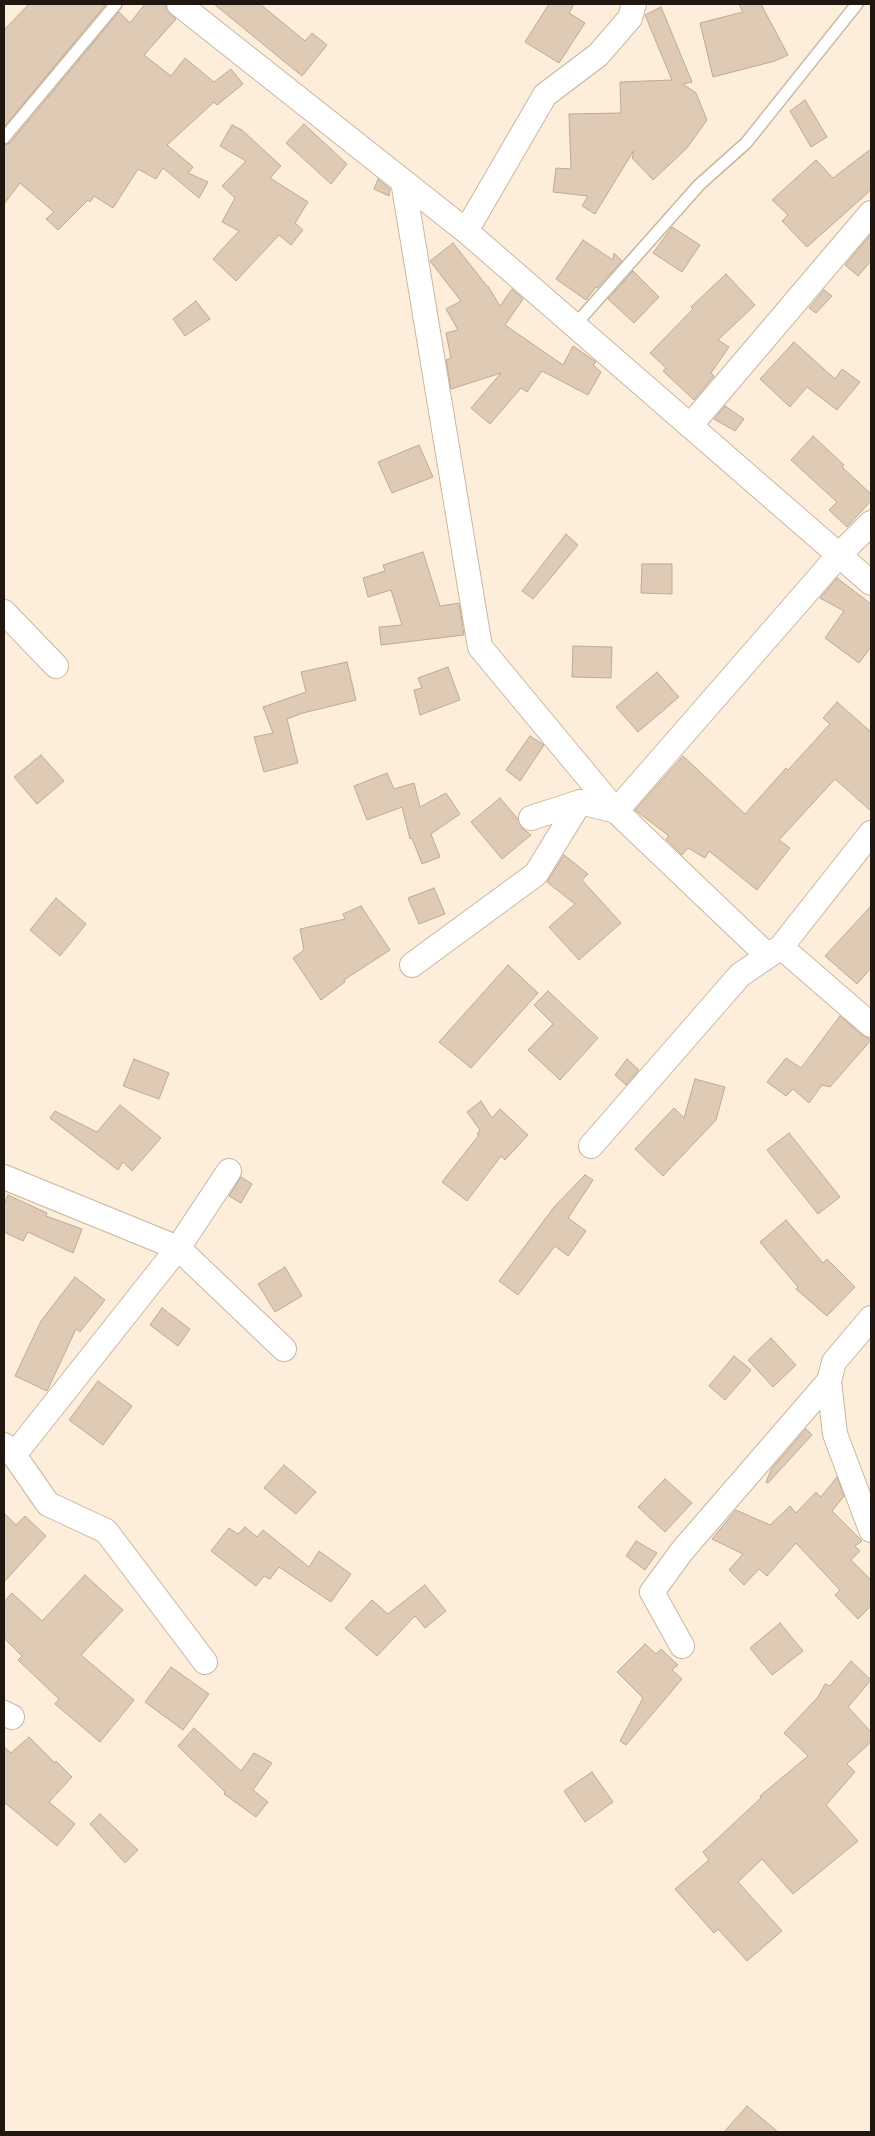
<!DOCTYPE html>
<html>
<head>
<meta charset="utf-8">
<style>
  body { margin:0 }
  #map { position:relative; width:875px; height:2136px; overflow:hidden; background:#fdeddb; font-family:"Work Sans",sans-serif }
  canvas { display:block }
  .frame { position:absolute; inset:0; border:5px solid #201810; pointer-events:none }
</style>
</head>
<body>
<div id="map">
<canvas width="875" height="2136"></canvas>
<div class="frame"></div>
</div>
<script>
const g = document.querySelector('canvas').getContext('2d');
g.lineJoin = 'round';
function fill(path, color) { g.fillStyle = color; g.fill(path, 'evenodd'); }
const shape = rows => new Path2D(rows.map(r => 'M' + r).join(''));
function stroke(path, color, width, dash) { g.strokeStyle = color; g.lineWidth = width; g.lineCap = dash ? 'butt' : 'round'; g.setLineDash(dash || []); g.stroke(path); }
const building = shape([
  [29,4,106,4,4,127,4,30,29,4],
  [145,4,166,4,166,10,176,19,144,55,171,76,185,58,214,82,231,69,243,84,217,105,214,102,167,145,193,167,188,173,208,182,199,198,163,168,156,179,138,169,113,208,94,196,90,202,88,200,58,230,46,219,54,212,20,183,4,204,4,145,10,143,119,12,130,23,145,4],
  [214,4,260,4,305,41,312,33,327,45,302,76,214,4],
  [549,4,574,4,569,13,585,23,559,63,525,42,549,4],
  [739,4,761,4,788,55,775,61,713,77,700,23,743,12,739,4],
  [661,7,692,82,683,84,696,93,707,120,687,148,653,180,632,158,634,150,595,214,582,206,588,196,553,192,556,168,571,169,569,114,621,113,620,82,672,80,645,15,661,7],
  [805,100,827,137,811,147,790,111,805,100],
  [304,124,347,164,331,184,286,143,304,124],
  [232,125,242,130,281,166,270,178,308,202,295,223,303,230,291,245,279,235,236,281,213,259,239,231,222,222,235,198,222,186,246,161,220,146,232,125],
  [871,149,871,190,807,247,782,221,788,215,772,200,816,160,833,178,871,149],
  [378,179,390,189,389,196,374,189,378,179],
  [672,227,700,245,682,272,653,253,672,227],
  [871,234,871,261,858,276,845,265,871,234],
  [583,240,613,260,614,253,622,261,597,288,596,287,586,300,556,279,583,240],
  [453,243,487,286,488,286,500,306,512,289,523,299,505,325,563,365,573,346,596,362,593,365,601,372,588,395,542,371,527,392,521,388,490,424,471,408,501,373,451,389,446,360,451,358,446,333,458,330,446,309,461,301,430,261,453,243],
  [633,271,659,297,634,323,608,299,633,271],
  [726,274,755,305,718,340,729,347,711,373,714,376,694,400,663,371,666,368,650,353,693,309,691,307,726,274],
  [824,290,832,296,816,313,809,308,824,290],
  [196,301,210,319,185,336,173,319,196,301],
  [794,342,835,379,842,369,860,382,837,410,807,387,790,407,760,379,794,342],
  [725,406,744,419,735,431,714,419,725,406],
  [813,436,844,465,842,467,871,494,871,501,847,527,829,510,837,502,791,460,813,436],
  [419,445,433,477,392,493,378,462,419,445],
  [566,534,578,545,533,599,522,591,566,534],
  [423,552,440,606,459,603,464,635,381,645,379,627,402,625,391,590,368,597,363,578,385,571,383,565,423,552],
  [642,564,672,564,672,594,641,593,642,564],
  [837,578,871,604,871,647,859,663,825,638,844,611,820,598,837,578],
  [573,646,612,647,611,678,572,677,573,646],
  [347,662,356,700,303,713,287,719,298,763,264,772,254,737,273,733,263,707,306,692,301,672,347,662],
  [448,667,460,700,420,715,414,690,422,688,418,678,448,667],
  [657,672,679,697,638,732,616,707,657,672],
  [837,702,871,732,871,811,835,779,779,840,790,848,757,890,709,851,705,858,688,848,682,855,666,839,669,836,635,810,683,756,745,814,786,768,788,770,830,724,823,718,837,702],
  [530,736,544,745,520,781,506,770,530,736],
  [41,755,64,781,37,804,14,777,41,755],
  [387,773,394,789,414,783,420,807,446,793,460,814,431,834,440,857,422,864,412,838,410,839,402,807,367,820,354,786,387,773],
  [500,798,518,819,522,828,531,835,502,859,471,822,500,798],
  [564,855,588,874,582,880,621,923,579,960,549,927,575,904,547,882,564,855],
  [434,888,445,914,419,924,408,898,434,888],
  [56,898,86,924,60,956,30,930,56,898],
  [361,906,390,950,344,980,345,982,321,1000,293,958,304,950,300,929,345,919,343,914,361,906],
  [871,906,871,968,857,984,825,956,871,906],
  [508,965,538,993,471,1068,439,1042,508,965],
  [548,991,598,1038,560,1080,528,1050,553,1024,534,1005,548,991],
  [840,1016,862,1035,871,1040,830,1087,822,1085,809,1103,793,1089,786,1096,767,1082,786,1058,801,1068,840,1016],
  [134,1059,169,1073,159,1099,123,1086,134,1059],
  [627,1059,639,1070,626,1085,615,1075,627,1059],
  [695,1079,725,1087,716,1120,663,1176,635,1149,674,1108,684,1118,695,1079],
  [481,1101,492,1118,500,1109,528,1135,505,1160,501,1156,467,1201,442,1182,479,1135,477,1134,480,1130,467,1112,481,1101],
  [120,1105,161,1138,132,1171,123,1162,118,1170,50,1118,55,1111,97,1132,120,1105],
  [789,1133,840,1197,818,1214,767,1150,789,1133],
  [585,1175,593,1180,568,1218,586,1231,568,1256,555,1246,518,1295,499,1281,554,1207,585,1175],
  [241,1177,252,1184,241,1203,229,1196,241,1177],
  [8,1195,47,1213,46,1216,82,1229,73,1253,28,1232,23,1241,4,1232,4,1204,8,1195],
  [786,1220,823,1263,827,1259,855,1287,827,1316,796,1289,798,1287,760,1242,786,1220],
  [285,1267,302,1296,275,1312,258,1284,285,1267],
  [75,1277,105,1300,80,1332,76,1329,47,1391,15,1376,41,1321,75,1277],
  [162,1308,190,1329,178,1346,150,1325,162,1308],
  [771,1338,796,1365,773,1387,748,1360,771,1338],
  [734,1356,751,1370,725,1400,709,1386,734,1356],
  [98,1381,132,1406,103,1445,69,1420,98,1381],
  [806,1429,812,1435,768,1483,766,1482,772,1468,806,1429],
  [284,1465,316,1492,296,1514,264,1488,284,1465],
  [837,1477,844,1496,832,1511,862,1541,855,1546,860,1551,851,1560,871,1580,871,1606,858,1619,835,1595,840,1590,796,1543,767,1576,759,1569,744,1585,729,1570,743,1554,712,1539,736,1510,770,1525,790,1506,796,1513,816,1492,821,1497,837,1477],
  [665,1479,692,1503,665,1532,638,1507,665,1479],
  [4,1513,16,1525,25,1516,46,1536,4,1582,4,1513],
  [245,1527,257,1537,263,1530,309,1567,319,1551,351,1574,331,1602,279,1567,270,1579,264,1576,256,1586,211,1551,229,1528,238,1534,245,1527],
  [636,1541,657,1553,645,1570,626,1556,636,1541],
  [85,1575,123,1610,81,1655,134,1700,100,1742,55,1704,59,1699,18,1660,22,1656,4,1638,4,1602,12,1593,42,1621,85,1575],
  [425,1585,446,1611,425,1628,415,1616,377,1656,345,1628,372,1600,388,1614,425,1585],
  [780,1623,803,1651,772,1675,750,1648,780,1623],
  [645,1644,656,1654,661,1649,678,1665,672,1670,682,1679,626,1745,620,1741,643,1698,617,1672,645,1644],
  [851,1661,871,1680,848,1707,871,1732,871,1742,847,1764,855,1772,826,1805,858,1841,793,1894,762,1859,738,1882,782,1931,747,1961,718,1929,714,1933,675,1889,709,1860,703,1852,761,1798,760,1796,808,1756,784,1733,818,1697,825,1684,830,1686,851,1661],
  [171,1667,209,1694,183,1730,145,1702,171,1667],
  [194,1728,241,1771,254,1753,272,1763,253,1790,268,1802,256,1817,224,1794,225,1792,178,1746,194,1728],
  [29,1737,55,1763,56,1761,72,1777,49,1802,75,1824,57,1846,4,1802,4,1747,11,1753,29,1737],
  [592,1772,613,1802,585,1822,564,1791,592,1772],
  [100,1814,138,1850,125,1863,90,1824,100,1814],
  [747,2106,778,2132,724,2132,747,2106]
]);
fill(building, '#dfcbb5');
stroke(building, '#bdaa94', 1);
const lane = shape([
  [4,138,116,4],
  [574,326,699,185,746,143,857,4]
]);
const street = shape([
  [179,4,466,231,871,583],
  [403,181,480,647,616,811,839,555,871,523],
  [466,231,545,95,598,55,630,18,634,4],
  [690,426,871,213],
  [4,612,56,666],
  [531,818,580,802,616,811,768,956],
  [781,947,871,1025],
  [412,965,536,874,580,802],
  [591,1146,740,975,781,947,871,833],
  [4,1177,178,1248,284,1349],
  [871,1318,834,1362,829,1381,835,1434,871,1530],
  [4,1445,14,1455,178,1248,229,1171],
  [14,1455,48,1504,106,1531,205,1662],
  [682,1646,652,1592,682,1551,829,1381],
  [4,1713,12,1717]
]);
stroke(lane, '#cab6a0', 14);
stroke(street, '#cab6a0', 26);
stroke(lane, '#fff', 11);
stroke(street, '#fff', 24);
</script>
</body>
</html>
